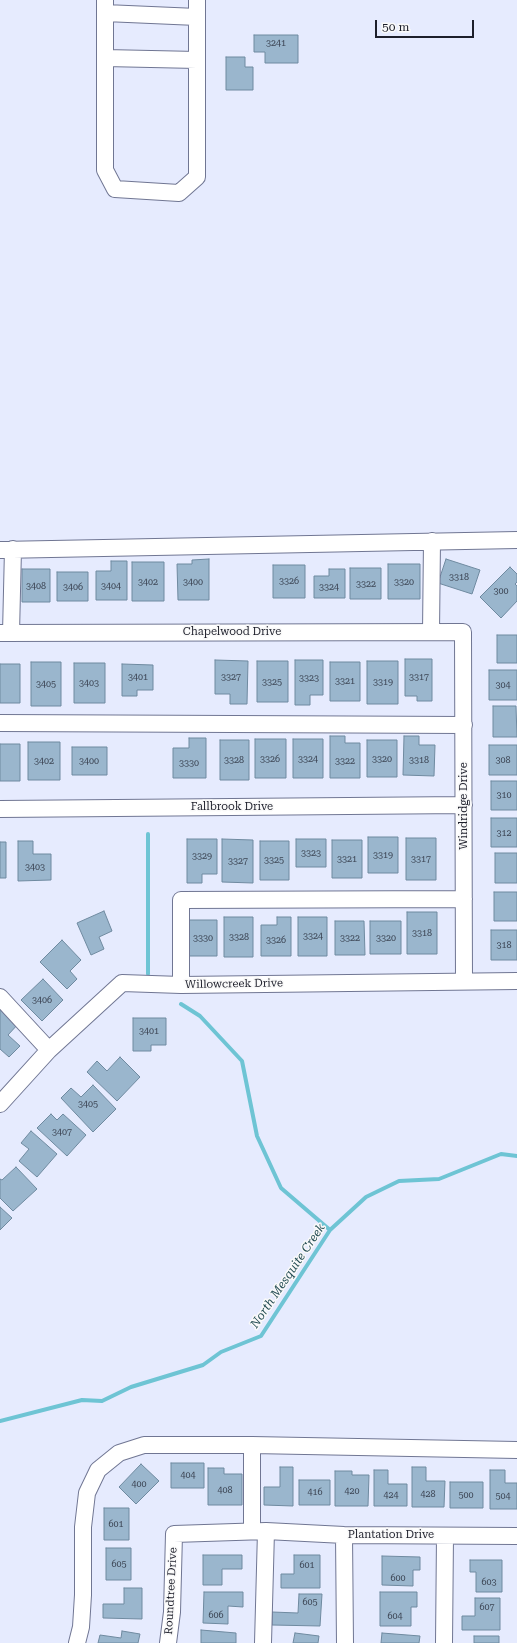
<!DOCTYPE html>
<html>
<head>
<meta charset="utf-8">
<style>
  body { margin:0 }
  #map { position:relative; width:517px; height:1643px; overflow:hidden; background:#e6ebfe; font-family:"Roboto Serif",serif }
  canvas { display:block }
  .scale { position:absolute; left:375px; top:20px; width:99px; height:18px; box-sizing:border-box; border:2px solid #1d1f2b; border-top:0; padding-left:5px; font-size:12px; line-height:14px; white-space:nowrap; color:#1d1f2b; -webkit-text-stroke:3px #f9f9f9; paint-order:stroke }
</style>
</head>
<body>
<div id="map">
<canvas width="517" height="1643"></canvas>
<div class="scale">50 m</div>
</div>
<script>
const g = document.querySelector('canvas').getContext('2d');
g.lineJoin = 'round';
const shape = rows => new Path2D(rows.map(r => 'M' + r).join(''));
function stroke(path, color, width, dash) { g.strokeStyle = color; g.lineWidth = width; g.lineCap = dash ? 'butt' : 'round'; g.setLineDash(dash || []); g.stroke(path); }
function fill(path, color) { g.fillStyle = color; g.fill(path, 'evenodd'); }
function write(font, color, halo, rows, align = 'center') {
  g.font = font + ' "Roboto Serif",serif'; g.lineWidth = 3; g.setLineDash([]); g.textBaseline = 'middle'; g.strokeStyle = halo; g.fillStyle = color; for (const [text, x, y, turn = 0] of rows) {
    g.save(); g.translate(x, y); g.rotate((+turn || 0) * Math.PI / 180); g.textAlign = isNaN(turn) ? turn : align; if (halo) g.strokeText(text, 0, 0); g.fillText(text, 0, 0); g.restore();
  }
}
stroke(shape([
  [148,834,148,974],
  [181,1004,200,1016,242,1061,257,1136,281,1188,330,1230],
  [0,1421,82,1400,102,1401,131,1387,203,1365,221,1352,261,1336,330,1230,366,1197,399,1181,439,1179,501,1154,517,1156]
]), '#6ec4d4', 4);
const building = shape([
  [254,35,298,35,298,63,265,63,265,52,254,52,254,35],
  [226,57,245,57,245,67,253,67,253,90,226,90,226,57],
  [209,559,209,600,178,600,177,564,192,564,192,560,209,559],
  [446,559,480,570,472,594,438,583,446,559],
  [111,561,127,561,127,600,96,600,96,571,111,571,111,561],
  [132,562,164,562,164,601,132,601,132,562],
  [388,564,420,564,420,599,388,599,388,564],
  [273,565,305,565,305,598,273,598,273,565],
  [510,567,517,574,517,582,515,584,517,586,517,601,501,618,480,597,510,567],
  [350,568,381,568,381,599,350,599,350,568],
  [22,569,50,569,50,602,22,602,22,569],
  [329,569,345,569,345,598,314,598,314,576,329,576,329,569],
  [57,572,88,572,88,601,57,601,57,572],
  [497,635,517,635,517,663,497,663,497,635],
  [405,659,432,659,432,701,417,701,417,696,405,696,405,659],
  [215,660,248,661,247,704,230,704,230,694,215,694,215,660],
  [295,660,323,660,323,695,310,695,310,705,295,705,295,660],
  [257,661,288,661,288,702,257,702,257,661],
  [367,661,398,661,398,704,367,704,367,661],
  [31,662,61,662,61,706,31,706,31,662],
  [330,662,360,662,360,701,330,701,330,662],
  [74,663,105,663,105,703,74,703,74,663],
  [0,664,20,664,20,703,0,703,0,664],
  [122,664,153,665,153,690,137,690,137,696,122,696,122,664],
  [489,670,517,670,517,700,489,700,489,670],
  [493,706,516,706,517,737,493,737,493,706],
  [330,736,345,736,345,743,360,743,360,778,330,778,330,736],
  [404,736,419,736,419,745,435,745,434,776,403,775,404,736],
  [189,738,206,738,206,778,173,778,173,748,189,748,189,738],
  [255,739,286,739,286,778,255,778,255,739],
  [293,739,323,739,323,778,293,778,293,739],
  [220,740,249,740,249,780,220,780,220,740],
  [367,740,397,740,397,777,367,777,367,740],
  [28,742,60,742,60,780,28,780,28,742],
  [0,744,20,744,20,781,0,781,0,744],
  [489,745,517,745,517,775,489,775,489,745],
  [72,747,107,747,107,775,72,775,72,747],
  [491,781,517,781,517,810,491,810,491,781],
  [491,818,517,818,517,847,491,847,491,818],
  [368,837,398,837,398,873,368,873,368,837],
  [406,838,436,838,436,880,406,880,406,838],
  [187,839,217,839,217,874,202,874,202,883,187,883,187,839],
  [222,839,253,840,253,883,222,882,222,839],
  [296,839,326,839,326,867,296,867,296,839],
  [332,840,362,840,362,878,332,878,332,840],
  [18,841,33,841,33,854,51,854,51,880,18,881,18,841],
  [260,841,289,841,289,880,260,880,260,841],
  [0,842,6,842,6,878,0,878,0,842],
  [495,853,517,853,517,883,495,883,495,853],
  [494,892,517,892,517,921,494,921,494,892],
  [104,911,112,931,99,937,104,949,91,955,77,923,104,911],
  [407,912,437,912,437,954,407,954,407,912],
  [224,917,253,917,253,957,224,957,224,917],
  [277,917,291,917,291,956,261,956,261,925,277,925,277,917],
  [298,917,327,917,327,956,298,956,298,917],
  [189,920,217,920,217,956,189,956,189,920],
  [335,921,364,921,365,955,335,955,335,921],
  [370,921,401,921,401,954,370,954,370,921],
  [491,930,517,930,517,960,491,960,491,930],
  [62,940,81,960,70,971,77,979,67,989,40,962,62,940],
  [43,979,63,1000,42,1021,21,1000,43,979],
  [0,1006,19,1023,8,1035,20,1046,9,1057,0,1049,0,1006],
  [133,1018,166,1018,166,1045,151,1045,151,1051,133,1051,133,1018],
  [120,1057,140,1077,117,1101,87,1072,97,1061,107,1071,120,1057],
  [93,1085,116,1109,93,1132,61,1098,71,1088,81,1097,93,1085],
  [51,1114,57,1120,63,1114,86,1135,67,1156,37,1128,51,1114],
  [31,1131,57,1154,37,1177,19,1161,29,1149,21,1143,31,1131],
  [16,1167,37,1189,13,1211,0,1198,0,1179,2,1180,16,1167],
  [0,1207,12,1218,0,1230,0,1207],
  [171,1463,204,1463,204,1488,171,1488,171,1463],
  [141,1464,159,1481,136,1504,119,1487,141,1464],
  [280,1467,293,1467,293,1506,264,1505,264,1487,280,1487,280,1467],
  [412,1467,426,1467,426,1481,445,1481,444,1507,412,1507,412,1467],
  [208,1468,224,1468,224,1474,242,1474,242,1505,208,1505,208,1468],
  [374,1470,388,1470,388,1484,407,1484,407,1506,374,1506,374,1470],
  [490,1470,505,1470,505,1483,517,1483,517,1509,490,1509,490,1470],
  [335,1471,352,1471,352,1475,369,1475,368,1506,335,1506,335,1471],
  [299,1480,330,1480,330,1505,299,1505,299,1480],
  [450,1482,483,1482,483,1508,450,1508,450,1482],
  [104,1508,129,1508,129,1540,104,1540,104,1508],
  [106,1548,131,1548,131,1580,106,1580,106,1548],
  [203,1555,242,1555,242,1569,222,1569,222,1585,203,1585,203,1555],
  [294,1555,320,1555,320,1588,281,1588,281,1574,294,1574,294,1555],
  [382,1556,420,1557,420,1570,413,1570,413,1586,382,1585,382,1556],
  [470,1560,502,1560,502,1592,476,1592,476,1572,470,1572,470,1560],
  [124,1588,142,1588,142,1619,103,1618,103,1604,124,1604,124,1588],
  [204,1592,243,1592,243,1607,228,1606,228,1624,203,1623,204,1592],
  [380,1592,417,1592,417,1607,411,1607,411,1626,380,1626,380,1592],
  [299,1594,322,1594,320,1626,272,1625,272,1612,298,1613,299,1594],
  [475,1598,500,1598,500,1630,462,1630,462,1616,475,1616,475,1598],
  [201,1630,236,1633,236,1643,201,1643,201,1630],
  [122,1631,140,1634,138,1643,98,1643,100,1635,121,1638,122,1631],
  [295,1633,319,1636,318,1643,293,1643,295,1633],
  [382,1633,420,1636,419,1643,381,1643,382,1633],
  [474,1636,499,1636,499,1643,474,1643,474,1636]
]);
fill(building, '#9ab6cd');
stroke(building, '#6f8aa0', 1);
const minor = shape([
  [105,0,105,170,115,189,179,193,197,177,197,0],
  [105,13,197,17],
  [105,58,197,60],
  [0,550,517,540],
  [431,632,432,541],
  [0,633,463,632,464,981],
  [11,633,13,549],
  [0,723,464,725],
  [0,809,464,805],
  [181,985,181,900,464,899],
  [0,997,49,1050],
  [0,1104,49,1050,122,983,181,985,517,981],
  [252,1531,252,1445],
  [344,1535,345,1643],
  [77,1643,81,1627,83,1595,83,1527,87,1493,98,1470,119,1453,144,1445,252,1445,517,1450],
  [168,1643,172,1612,174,1534,266,1531,344,1535,517,1536],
  [263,1643,266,1531],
  [444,1643,445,1536]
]);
stroke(minor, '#707693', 18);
stroke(minor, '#fff', 16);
write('9px', '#3c4554', null, [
  ["3241",276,43],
  ["3318",459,577],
  ["3326",289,581],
  ["3402",148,582],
  ["3400",193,582],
  ["3320",404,582],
  ["3322",366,584],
  ["3408",36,586],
  ["3404",111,586],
  ["3406",73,587],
  ["3324",329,587],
  ["300",501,591],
  ["3401",138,677],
  ["3327",231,677],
  ["3317",419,677],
  ["3323",309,678],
  ["3321",345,681],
  ["3325",272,682],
  ["3319",383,682],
  ["3403",89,683],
  ["3405",46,684],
  ["304",503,685],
  ["3326",270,759],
  ["3324",308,759],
  ["3320",382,759],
  ["3328",234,760],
  ["3318",419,760],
  ["308",503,760],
  ["3402",44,761],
  ["3400",89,761],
  ["3322",345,761],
  ["3330",189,763],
  ["310",504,795],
  ["312",504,833],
  ["3323",311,853],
  ["3319",383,855],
  ["3329",202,856],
  ["3321",347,859],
  ["3317",421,859],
  ["3325",274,860],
  ["3327",238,861],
  ["3403",35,867],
  ["3318",422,933],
  ["3324",313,936],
  ["3328",239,937],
  ["3330",203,938],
  ["3322",350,938],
  ["3320",386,938],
  ["3326",276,940],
  ["318",504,945],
  ["3406",42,1000],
  ["3401",149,1031],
  ["3405",88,1104],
  ["3407",62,1132],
  ["404",188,1475],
  ["400",139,1484],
  ["408",225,1490],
  ["420",352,1491],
  ["416",315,1492],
  ["428",428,1494],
  ["424",391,1495],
  ["500",466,1495],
  ["504",503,1496],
  ["601",116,1524],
  ["605",119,1564],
  ["601",307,1565],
  ["600",398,1578],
  ["603",489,1582],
  ["605",310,1602],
  ["607",487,1607],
  ["606",216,1615],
  ["604",395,1616]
]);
write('11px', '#1d1f2b', '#f9f9f9', [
  ["Chapelwood Drive",232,632],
  ["Windridge Drive",464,806,-90],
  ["Fallbrook Drive",232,807],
  ["Willowcreek Drive",234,984,-1],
  ["Plantation Drive",391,1535],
  ["Roundtree Drive",171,1591,-87]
]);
write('italic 12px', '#244c53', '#f9f9f9', [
  ["North Mesquite Creek",288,1276,-56]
]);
</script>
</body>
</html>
